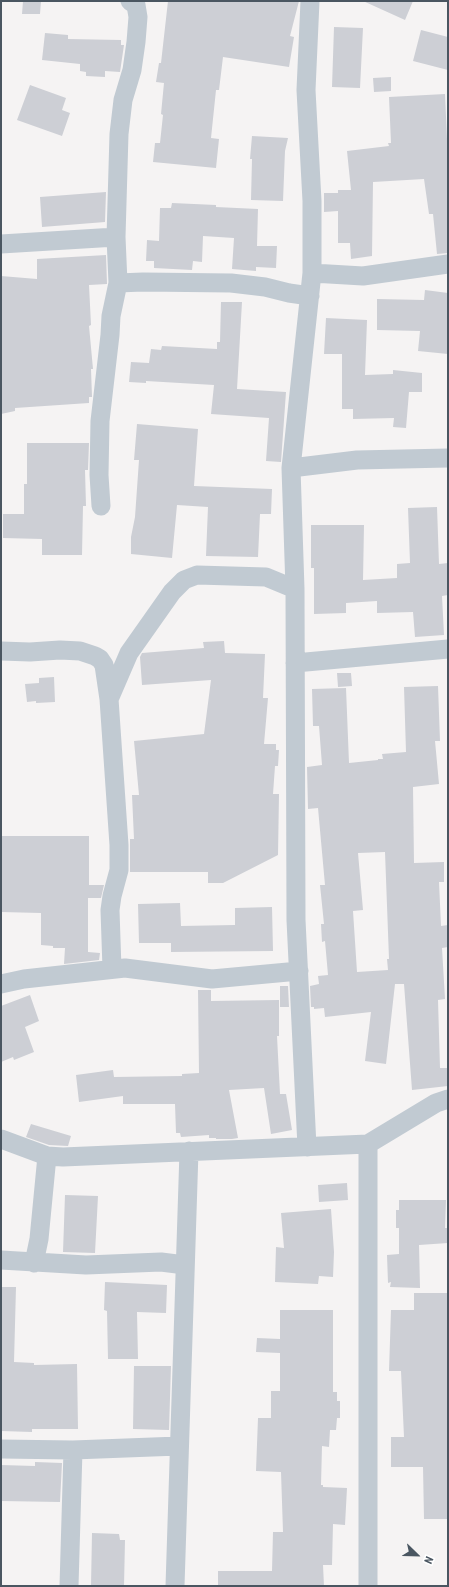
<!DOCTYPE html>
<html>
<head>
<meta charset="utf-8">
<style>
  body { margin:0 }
  #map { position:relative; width:449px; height:1587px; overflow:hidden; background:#f5f3f3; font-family:"Roboto Condensed",sans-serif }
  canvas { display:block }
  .frame { position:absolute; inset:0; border:2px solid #4a5661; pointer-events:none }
  .north { position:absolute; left:397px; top:1535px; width:40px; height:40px; -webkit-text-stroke:3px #fff; paint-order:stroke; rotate:113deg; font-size:11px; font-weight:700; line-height:16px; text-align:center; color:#4a5661 }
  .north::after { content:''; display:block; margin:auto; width:14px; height:18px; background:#4a5661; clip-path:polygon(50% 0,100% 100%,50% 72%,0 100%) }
</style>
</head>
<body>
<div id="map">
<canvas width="449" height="1587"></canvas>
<div class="frame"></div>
<div class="north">N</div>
</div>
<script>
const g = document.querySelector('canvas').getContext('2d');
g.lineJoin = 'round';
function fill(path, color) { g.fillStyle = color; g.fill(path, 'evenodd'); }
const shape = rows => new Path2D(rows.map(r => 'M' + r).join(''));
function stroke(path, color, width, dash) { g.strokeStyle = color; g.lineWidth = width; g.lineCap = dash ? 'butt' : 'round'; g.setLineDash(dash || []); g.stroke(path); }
fill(shape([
  [23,1,41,1,40,14,22,14],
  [168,1,299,1,290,36,294,37,289,67,223,57,219,90,216,90,211,138,219,139,216,168,153,162,155,143,160,143,163,115,161,114,164,83,156,82,159,63,161,63],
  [363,1,413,1,405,20],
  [334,27,363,28,360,88,332,87],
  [421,30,448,37,448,70,413,61],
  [45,33,68,35,68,39,121,40,121,45,124,45,120,72,105,71,105,77,86,76,86,72,80,71,80,64,42,60],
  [391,77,391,91,374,92,373,78],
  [30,85,66,98,62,110,70,113,62,136,17,120],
  [445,94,447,139,448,139,448,253,437,254,433,214,429,214,424,179,373,182,372,256,351,259,350,243,338,243,338,211,324,212,324,193,338,193,338,190,351,190,347,151,389,146,388,143,391,143,389,97],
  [252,136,288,138,285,151,283,201,251,200,252,159,250,159],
  [106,192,105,222,42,227,40,197],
  [172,203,216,205,216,207,258,209,257,246,277,246,276,268,256,267,256,271,232,269,234,238,203,236,202,262,193,261,192,270,154,268,154,261,146,261,147,240,159,241,160,208,171,208],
  [106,255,107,284,89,285,91,325,89,326,93,369,91,369,92,397,89,397,89,403,15,408,15,411,1,414,1,276,37,279,37,259],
  [425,290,448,293,448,354,418,351,420,331,377,330,377,299,424,300],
  [221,302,242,302,237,389,286,392,281,462,266,461,269,418,211,414,214,385,146,381,146,383,129,382,131,362,149,363,151,349,161,350,162,346,217,349,217,342,220,342],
  [326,318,367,320,365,375,393,374,393,370,422,373,422,392,409,392,406,428,393,427,394,418,353,419,353,409,342,409,342,354,324,354],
  [137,424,198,429,194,486,272,489,271,514,260,514,258,557,206,556,208,507,177,505,172,558,131,554,131,537,135,517,139,460,134,460],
  [27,443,89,443,88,470,85,470,86,506,83,506,82,555,42,555,42,539,3,538,3,514,24,514,24,484,27,484],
  [437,507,439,564,448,563,448,595,442,596,444,635,415,637,413,612,377,613,377,601,346,603,346,613,314,614,314,568,311,568,311,525,364,525,363,580,397,578,397,564,410,563,408,508],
  [224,641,225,653,265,654,263,698,268,698,264,744,276,744,276,750,279,750,278,766,275,766,273,794,279,794,278,855,223,883,208,883,208,872,130,872,130,839,134,839,132,795,139,795,134,741,204,734,211,680,142,685,140,657,142,653,204,648,203,642],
  [337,673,351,673,352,686,338,687],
  [54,677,55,702,36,703,36,701,27,702,25,684,39,683,39,678],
  [438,686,440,741,435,741,439,784,413,787,414,863,444,862,444,882,439,882,441,926,448,925,448,947,442,948,445,999,438,1000,440,1068,448,1068,448,1086,412,1090,404,984,395,984,386,1064,365,1061,371,1012,325,1017,324,1008,314,1009,314,1007,311,1007,310,986,319,984,318,976,328,975,325,941,322,942,321,924,324,924,320,885,325,885,318,808,308,809,307,767,322,765,319,726,313,726,312,689,346,688,349,763,378,760,378,759,383,759,382,754,406,752,404,687],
  [385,852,389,959,387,959,388,970,357,972,353,911,363,910,358,853],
  [1,836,89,836,89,885,104,885,101,898,88,898,88,952,100,953,99,960,64,964,65,948,53,948,53,946,41,945,41,913,1,912],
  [180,903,181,926,235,925,235,908,272,907,273,951,171,952,171,943,139,943,138,904],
  [280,986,288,986,289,1007,280,1007],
  [198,990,211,990,211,1001,279,1000,279,1036,277,1036,280,1094,286,1094,292,1130,271,1134,264,1088,229,1090,238,1138,232,1139,216,1139,216,1138,209,1138,209,1135,181,1137,180,1133,176,1133,175,1104,123,1104,123,1096,79,1102,76,1075,113,1070,114,1077,182,1076,182,1074,199,1073],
  [30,995,39,1021,25,1027,34,1052,14,1060,13,1057,1,1062,1,1006],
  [31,1124,71,1136,68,1146,49,1145,26,1137],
  [347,1183,348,1200,319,1202,318,1185],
  [65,1195,98,1196,95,1253,63,1252],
  [399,1200,446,1200,445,1228,448,1228,448,1243,419,1245,420,1288,390,1287,391,1282,388,1283,387,1255,399,1254,399,1228,396,1228,396,1210,399,1210],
  [331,1209,334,1252,333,1277,319,1276,318,1284,275,1282,276,1247,284,1248,281,1213],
  [105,1282,167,1285,166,1313,137,1312,138,1359,108,1359,107,1311,104,1310],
  [1,1287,16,1287,14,1362,34,1363,34,1365,77,1364,78,1429,32,1429,32,1432,1,1431],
  [414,1293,448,1293,448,1519,424,1519,423,1467,391,1467,391,1437,404,1437,401,1371,389,1371,391,1310,414,1310],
  [280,1310,333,1310,333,1392,337,1392,337,1401,340,1401,340,1418,337,1418,336,1430,330,1430,329,1447,322,1446,321,1485,323,1485,323,1487,347,1488,345,1525,333,1524,332,1565,323,1565,324,1586,218,1586,218,1571,272,1571,273,1532,283,1532,281,1472,256,1471,258,1418,271,1418,271,1391,280,1391,280,1353,256,1352,257,1338,280,1339],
  [134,1366,171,1366,169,1430,133,1429],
  [35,1462,62,1463,60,1502,1,1501,1,1465,35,1466],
  [92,1533,119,1534,120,1540,125,1540,124,1586,91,1586]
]), '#cdcfd5');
stroke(shape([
  [1,244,116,237],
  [312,273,363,276,448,264],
  [118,283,143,282,231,283,265,287,289,293,310,296],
  [291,468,357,460,448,458],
  [101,506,99,475,100,421,110,335,111,316,118,283,116,237,119,134,123,100,132,70,136,42,138,17,136,5,130,1],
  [1,651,30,652,60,650,80,651,95,656,100,659,104,665,109,699,119,845,119,870,112,896,110,910,112,969],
  [295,663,448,649],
  [110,697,129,653,172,592,184,580,197,575,266,577,295,589],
  [1,984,24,979,125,968,212,979,299,971],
  [1,1139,47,1156,63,1157,368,1144,436,1103,448,1099],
  [307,1147,296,920,295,589,291,468,312,273,312,201,306,90,310,1],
  [1,1260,86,1265,161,1262,185,1265],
  [34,1263,39,1239,47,1156],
  [1,1449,73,1450,179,1446],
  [69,1586,73,1450],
  [175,1586,189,1151],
  [368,1586,368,1144]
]), '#c1cad2', 19);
</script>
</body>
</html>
